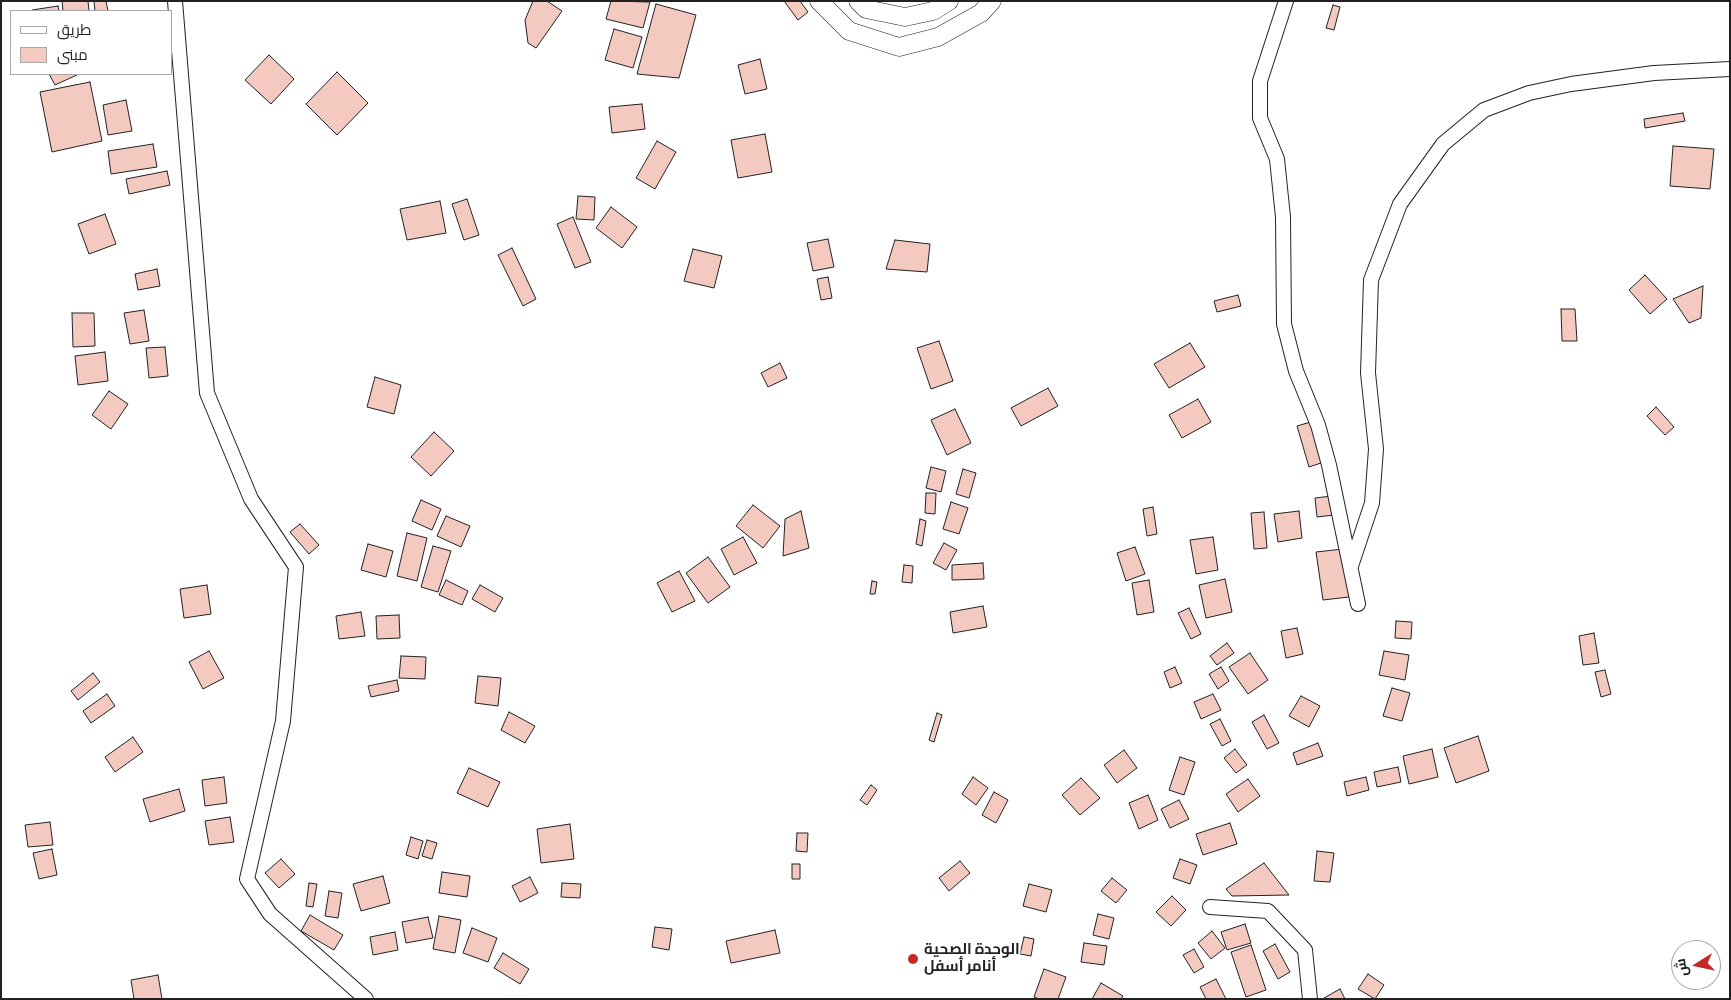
<!DOCTYPE html>
<html>
<head>
<meta charset="utf-8">
<style>
  body { margin:0 }
  #map { position:relative; width:1731px; height:1000px; overflow:hidden; background:#fff; font-family:"Fira Sans Condensed",Cairo,sans-serif }
  canvas { display:block }
  .frame { position:absolute; inset:0; border:2px solid #222; pointer-events:none }
  .legend { position:absolute; left:10px; top:10px; width:162px; height:65px; box-sizing:border-box; background:#fff; border:1px solid #a7a7a7; margin:0; padding:6px 9px; list-style:none; font-size:15px; color:#222 }
  .legend li { display:flex; align-items:center; gap:10px; height:25px }
  .legend b { width:25px; border:1px solid #a7a7a7 }
  .north { position:absolute; left:1671px; top:940px; width:50px; height:50px; box-sizing:border-box; background:#fff; border:1px solid #a7a7a7; border-radius:50%; rotate:260deg; font-size:14px; font-weight:700; line-height:20px; text-align:center; color:#222 }
  .north::after { content:''; display:block; margin:auto; width:18px; height:22px; background:#c62828; clip-path:polygon(50% 0,100% 100%,50% 72%,0 100%) }
</style>
</head>
<body>
<div id="map">
<canvas width="1731" height="1000"></canvas>
<div class="frame"></div>
<ul class="legend">
<li><b style="height:6px;background:#fff"></b>طريق</li>
<li><b style="height:14px;background:#f3c9c0"></b>مبنى</li>
</ul>
<div class="north">ش</div>
</div>
<script>
const g = document.querySelector('canvas').getContext('2d');
g.lineJoin = 'round';
function fill(path, color) { g.fillStyle = color; g.fill(path, 'evenodd'); }
const shape = rows => new Path2D(rows.map(r => 'M' + r).join(''));
function stroke(path, color, width, dash) { g.strokeStyle = color; g.lineWidth = width; g.lineCap = dash ? 'butt' : 'round'; g.setLineDash(dash || []); g.stroke(path); }
function write(font, color, halo, rows, align = 'center') {
  g.font = font + ' "Fira Sans Condensed",Cairo,sans-serif'; g.lineWidth = 4; g.setLineDash([]); g.textBaseline = 'middle'; g.strokeStyle = halo; g.fillStyle = color; for (const [text, x, y, turn = 0] of rows) {
    g.save(); g.translate(x, y); g.rotate((+turn || 0) * Math.PI / 180); g.textAlign = isNaN(turn) ? turn : align; if (halo) g.strokeText(text, 0, 0); g.fillText(text, 0, 0); g.restore();
  }
}
const building = shape([
  [62,1,88,1,89,11,63,11,62,1],
  [94,1,106,1,108,11,95,11,94,1],
  [533,1,547,1,562,11,536,48,528,43,525,20,533,1],
  [611,1,650,2,643,28,606,19,611,1],
  [784,1,800,1,808,12,798,20,784,1],
  [656,4,696,15,679,78,637,74,656,4],
  [1333,5,1340,7,1334,30,1326,28,1333,5],
  [58,6,59,11,32,11,32,10,58,6],
  [614,29,642,37,633,68,605,60,614,29],
  [269,55,294,79,271,104,245,80,269,55],
  [760,59,767,89,745,94,738,65,760,59],
  [337,72,368,103,337,135,306,104,337,72],
  [49,74,79,74,55,85,49,74],
  [90,82,102,141,52,152,40,92,90,82],
  [126,100,132,131,108,135,103,105,126,100],
  [642,104,645,129,612,133,609,107,642,104],
  [1683,113,1685,121,1645,128,1644,119,1683,113],
  [765,134,772,172,738,178,731,140,765,134],
  [657,141,676,152,655,189,636,178,657,141],
  [153,144,157,167,111,174,108,151,153,144],
  [1673,146,1714,149,1710,189,1670,186,1673,146],
  [167,171,170,185,129,194,126,179,167,171],
  [578,196,595,197,594,220,576,219,578,196],
  [467,199,479,235,464,240,452,204,467,199],
  [440,201,446,233,407,240,400,209,440,201],
  [611,207,637,227,622,248,596,228,611,207],
  [105,214,116,244,89,254,78,224,105,214],
  [573,217,591,262,575,268,557,224,573,217],
  [828,239,834,267,813,271,807,243,828,239],
  [895,240,930,244,927,272,886,269,895,240],
  [512,248,536,299,523,306,498,255,512,248],
  [693,249,722,256,714,288,684,281,693,249],
  [157,269,160,286,138,290,135,274,157,269],
  [1645,275,1667,299,1650,314,1629,290,1645,275],
  [828,277,832,298,821,300,817,279,828,277],
  [1703,286,1701,318,1689,323,1673,299,1703,286],
  [1238,295,1241,306,1217,312,1214,301,1238,295],
  [1561,309,1575,309,1577,341,1562,341,1561,309],
  [144,310,149,341,130,344,124,313,144,310],
  [72,313,94,313,95,346,73,347,72,313],
  [939,341,953,381,931,389,917,348,939,341],
  [1190,343,1205,367,1169,388,1154,364,1190,343],
  [165,347,168,376,149,378,146,348,165,347],
  [105,352,108,381,78,385,75,356,105,352],
  [780,363,787,378,768,387,761,373,780,363],
  [375,377,401,385,394,414,367,407,375,377],
  [1048,388,1058,406,1021,426,1011,408,1048,388],
  [109,391,128,404,111,429,92,415,109,391],
  [1198,399,1211,422,1182,438,1169,415,1198,399],
  [1656,407,1674,427,1665,435,1647,416,1656,407],
  [955,409,971,443,947,455,931,420,955,409],
  [1314,421,1327,461,1309,467,1297,426,1314,421],
  [434,432,454,451,431,476,411,457,434,432],
  [931,467,946,471,941,492,926,488,931,467],
  [963,469,976,473,969,498,956,494,963,469],
  [926,493,936,493,935,514,925,513,926,493],
  [1332,496,1334,515,1317,517,1315,498,1332,496],
  [421,500,441,509,432,530,412,521,421,500],
  [951,502,968,508,959,534,943,529,951,502],
  [753,505,780,526,763,548,736,526,753,505],
  [1153,507,1157,534,1147,536,1143,509,1153,507],
  [801,511,809,548,783,556,785,519,801,511],
  [1299,511,1302,538,1278,542,1274,514,1299,511],
  [1264,512,1267,548,1254,549,1251,513,1264,512],
  [446,516,470,526,461,547,437,536,446,516],
  [920,519,926,521,922,546,916,544,920,519],
  [300,524,319,545,309,554,290,532,300,524],
  [407,533,427,538,417,581,397,576,407,533],
  [743,537,757,563,734,575,721,549,743,537],
  [1213,537,1218,570,1196,574,1190,540,1213,537],
  [944,543,957,550,946,570,933,563,944,543],
  [368,544,393,551,386,577,361,570,368,544],
  [433,546,451,551,438,592,421,587,433,546],
  [1135,547,1145,574,1126,581,1117,553,1135,547],
  [1343,549,1349,597,1323,600,1316,552,1343,549],
  [708,557,730,587,708,603,686,573,708,557],
  [983,563,984,579,952,580,952,565,983,563],
  [904,565,913,566,912,583,902,582,904,565],
  [679,571,695,601,672,612,657,583,679,571],
  [1225,579,1232,612,1206,618,1199,585,1225,579],
  [446,580,468,591,462,605,439,595,446,580],
  [1149,580,1154,612,1137,615,1132,583,1149,580],
  [872,581,877,582,875,594,870,594,872,581],
  [207,585,211,614,184,618,180,589,207,585],
  [480,585,503,598,495,612,472,599,480,585],
  [983,606,987,627,953,633,950,612,983,606],
  [1189,608,1201,634,1191,639,1178,613,1189,608],
  [361,612,365,636,339,639,336,616,361,612],
  [399,615,400,638,377,639,376,616,399,615],
  [1396,621,1412,622,1411,639,1395,638,1396,621],
  [1297,628,1303,654,1286,658,1281,631,1297,628],
  [1594,633,1599,663,1583,665,1579,636,1594,633],
  [1227,643,1234,653,1217,665,1210,656,1227,643],
  [209,651,224,678,203,689,189,662,209,651],
  [1384,651,1409,655,1405,680,1379,675,1384,651],
  [1250,653,1268,680,1248,694,1229,667,1250,653],
  [401,656,426,657,425,679,399,678,401,656],
  [1175,667,1182,683,1170,688,1164,672,1175,667],
  [1221,667,1229,681,1218,689,1209,674,1221,667],
  [1605,670,1611,694,1601,697,1595,672,1605,670],
  [93,673,100,682,78,700,71,691,93,673],
  [478,676,501,678,498,706,475,703,478,676],
  [397,680,399,691,371,697,368,686,397,680],
  [1392,688,1410,693,1402,721,1383,716,1392,688],
  [107,694,115,706,91,723,83,711,107,694],
  [1213,694,1221,710,1201,719,1194,702,1213,694],
  [1301,696,1320,706,1309,727,1289,716,1301,696],
  [509,712,535,726,525,743,501,730,509,712],
  [937,713,942,715,934,742,929,740,937,713],
  [1264,715,1279,743,1267,749,1252,722,1264,715],
  [1220,719,1231,741,1222,746,1210,724,1220,719],
  [1478,736,1489,771,1456,783,1444,748,1478,736],
  [133,737,143,752,115,772,105,757,133,737],
  [1318,743,1323,756,1297,765,1293,753,1318,743],
  [1235,749,1247,765,1236,773,1224,758,1235,749],
  [1432,749,1438,777,1409,784,1403,756,1432,749],
  [1124,750,1137,768,1117,783,1104,765,1124,750],
  [1180,757,1195,762,1184,795,1169,790,1180,757],
  [1398,767,1401,782,1377,787,1374,772,1398,767],
  [469,768,500,782,488,807,457,793,469,768],
  [224,777,227,803,205,806,202,780,224,777],
  [973,777,988,788,976,805,962,794,973,777],
  [1366,777,1369,790,1347,796,1344,782,1366,777],
  [1081,778,1100,798,1080,815,1062,795,1081,778],
  [1248,779,1260,796,1238,812,1226,794,1248,779],
  [871,785,877,790,867,805,860,800,871,785],
  [179,789,185,811,150,822,143,799,179,789],
  [994,792,1008,800,996,823,982,815,994,792],
  [1148,795,1158,820,1139,829,1129,803,1148,795],
  [1179,800,1189,819,1170,828,1161,809,1179,800],
  [230,817,234,842,209,845,205,821,230,817],
  [50,822,53,845,28,847,25,825,50,822],
  [1230,823,1237,844,1203,855,1196,834,1230,823],
  [570,824,574,859,541,863,537,829,570,824],
  [797,833,808,833,807,852,796,851,797,833],
  [411,837,423,841,418,859,406,855,411,837],
  [427,840,437,843,432,859,422,856,427,840],
  [52,849,57,875,39,879,33,853,52,849],
  [1317,851,1334,853,1330,882,1314,881,1317,851],
  [281,859,295,874,279,888,265,873,281,859],
  [1180,859,1197,865,1190,884,1173,878,1180,859],
  [960,861,970,873,949,891,939,878,960,861],
  [1264,863,1289,895,1232,896,1226,889,1264,863],
  [792,864,800,864,800,879,792,879,792,864],
  [442,872,470,876,467,897,439,893,442,872],
  [383,876,390,903,361,911,353,884,383,876],
  [530,877,538,893,520,902,512,886,530,877],
  [1112,878,1127,890,1116,903,1101,891,1112,878],
  [309,883,317,884,313,907,306,906,309,883],
  [562,883,581,884,580,898,561,897,562,883],
  [1029,884,1052,890,1046,912,1023,906,1029,884],
  [329,891,342,893,338,918,325,916,329,891],
  [1172,896,1186,910,1171,926,1156,912,1172,896],
  [1098,914,1114,918,1109,939,1093,935,1098,914],
  [310,915,343,935,334,950,301,931,310,915],
  [439,916,461,920,455,953,433,949,439,916],
  [428,917,433,938,406,943,402,922,428,917],
  [1245,924,1251,943,1227,950,1221,932,1245,924],
  [655,927,672,929,669,950,652,947,655,927],
  [472,928,497,938,488,962,463,953,472,928],
  [775,930,780,953,731,963,726,941,775,930],
  [1212,931,1225,948,1211,959,1198,943,1212,931],
  [395,932,398,950,373,955,370,937,395,932],
  [1024,937,1034,939,1031,956,1020,954,1024,937],
  [1084,943,1107,946,1104,965,1081,962,1084,943],
  [1275,944,1290,972,1278,979,1263,951,1275,944],
  [1251,945,1266,990,1246,997,1231,952,1251,945],
  [1194,949,1204,967,1194,973,1183,955,1194,949],
  [503,953,529,969,520,984,494,968,503,953],
  [1044,969,1066,977,1058,999,1039,999,1034,997,1044,969],
  [1368,974,1384,985,1375,999,1358,989,1368,974],
  [158,975,162,999,134,999,131,980,158,975],
  [1216,979,1226,999,1206,999,1200,987,1216,979],
  [1101,983,1123,996,1121,999,1092,999,1101,983],
  [1340,989,1345,999,1324,999,1324,998,1340,989]
]);
fill(building, '#f3c9c0');
stroke(building, '#222', 1);
const minor = shape([
  [175,1,207,393,251,499,296,567,283,721,247,879,270,914,366,999],
  [1286,1,1260,81,1260,118,1277,159,1283,217,1284,324,1296,371,1318,425,1329,465,1358,604],
  [1351,566,1372,503,1376,449,1368,373,1371,280,1400,204,1443,144,1484,110,1529,93,1571,84,1654,73,1730,69],
  [1210,907,1268,911,1305,950,1310,999]
]);
const tertiary = shape([
  [819,1,849,31,899,47,938,37,981,13,992,1],
  [858,1,866,9,905,17,933,11,949,1]
]);
stroke(minor, '#222', 16);
stroke(tertiary, '#222', 19);
stroke(minor, '#fff', 14);
stroke(tertiary, '#fff', 18);
for (const [x, y, r, color] of [
  [913,959,6,"#c62828"]
]) { const dot = new Path2D(); dot.arc(x, y, r, 0, 2 * Math.PI); g.fillStyle = color; g.fill(dot); stroke(dot, '#fff', 2); }
write('bold 15px', '#222', '#fff', [
  ["الوحدة الصحية",924,950],
  ["أنامر أسفل",924,967]
], 'left');
</script>
</body>
</html>
